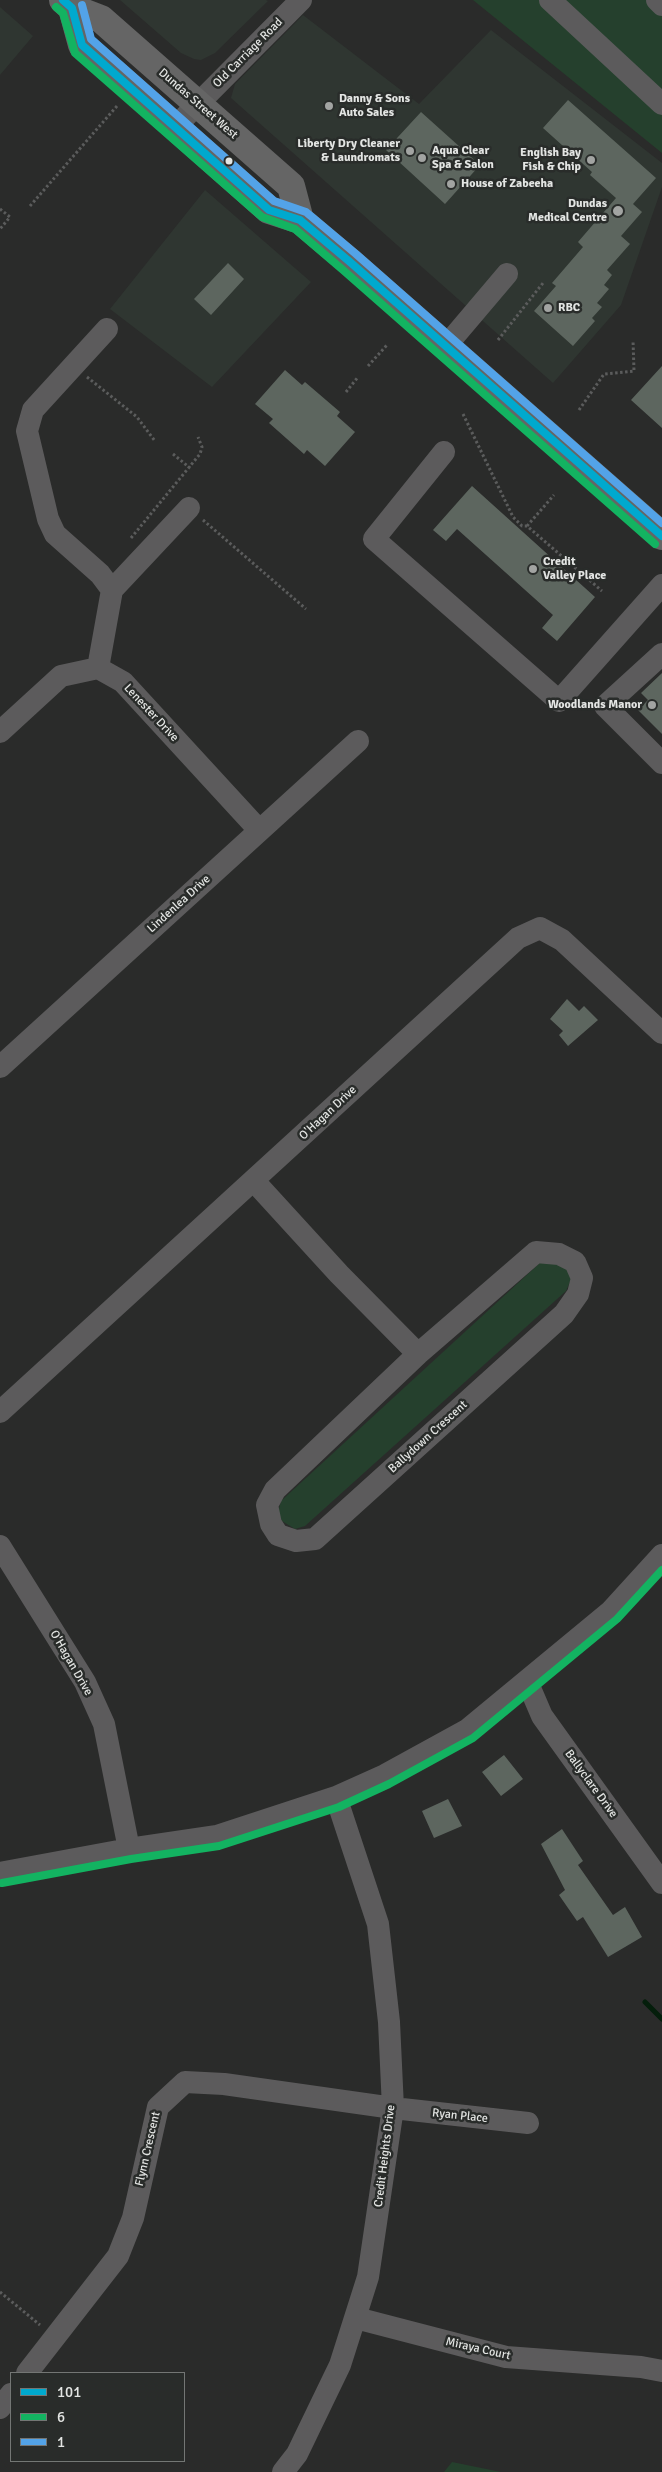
<!DOCTYPE html>
<html>
<head>
<meta charset="utf-8">
<style>
  body { margin:0 }
  #map { position:relative; width:662px; height:2472px; overflow:hidden; background:#2a2b2a; font-family:Signika,sans-serif }
  canvas { display:block }
  .legend { position:absolute; left:10px; top:2372px; width:175px; height:90px; box-sizing:border-box; background:#292c2a; border:1px solid #737674; margin:0; padding:6px 9px; list-style:none; font-size:15px; color:#e3e5e3 }
  .legend li { display:flex; align-items:center; gap:10px; height:25px }
  .legend b { width:25px; border:1px solid #737674 }
</style>
</head>
<body>
<div id="map">
<canvas width="662" height="2472"></canvas>
<ul class="legend">
<li><b style="height:6px;background:#00a9ce"></b>101</li>
<li><b style="height:6px;background:#13b361"></b>6</li>
<li><b style="height:6px;background:#53a3e8"></b>1</li>
</ul>
</div>
<script>
const g = document.querySelector('canvas').getContext('2d');
g.lineJoin = 'round';
function fill(path, color) { g.fillStyle = color; g.fill(path, 'evenodd'); }
const shape = rows => new Path2D(rows.map(r => 'M' + r).join(''));
function stroke(path, color, width, dash) { g.strokeStyle = color; g.lineWidth = width; g.lineCap = dash ? 'butt' : 'round'; g.setLineDash(dash || []); g.stroke(path); }
function write(font, color, halo, rows, align = 'center') {
  g.font = font + ' Signika,sans-serif'; g.lineWidth = 5; g.setLineDash([]); g.textBaseline = 'middle'; g.strokeStyle = halo; g.fillStyle = color; for (const [text, x, y, turn = 0] of rows) {
    g.save(); g.translate(x, y); g.rotate((+turn || 0) * Math.PI / 180); g.textAlign = isNaN(turn) ? turn : align; if (halo) g.strokeText(text, 0, 0); g.fillText(text, 0, 0); g.restore();
  }
}
fill(shape([
  [120,0,266,0,268,1,215,53,201,60,194,59,181,53],
  [0,7,33,36,0,75],
  [303,15,419,104,491,30,662,163,662,187,621,305,553,383,231,98,235,84],
  [205,190,311,282,212,387,110,309]
]), '#2f3631');
fill(shape([
  [473,0,662,0,662,153],
  [542,1261,566,1265,572,1277,566,1291,305,1526,295,1529,282,1521,278,1513,281,1501],
  [452,2462,501,2472,444,2472]
]), '#25402d');
stroke(shape([
  [645,2002,662,2019]
]), '#041e0b', 5);
fill(shape([
  [568,100,656,178,633,204,642,212,621,236,630,244,607,270,612,275,604,285,609,289,597,303,602,307,592,318,595,321,573,346,534,311,556,286,552,283,583,247,578,242,616,198,590,175,592,172,543,128],
  [421,112,480,165,445,204,386,150],
  [228,263,244,279,211,315,194,299],
  [662,366,662,428,631,400],
  [285,370,302,385,305,382,340,412,337,416,355,432,325,466,307,450,304,454,269,423,273,419,255,404],
  [472,486,595,597,557,641,542,628,553,615,457,529,446,541,433,530],
  [662,673,662,734,638,710,648,700,641,693],
  [567,999,579,1011,584,1006,598,1020,568,1046,559,1035,563,1031,550,1019],
  [504,1755,523,1779,501,1796,482,1772],
  [448,1799,462,1826,434,1838,422,1811],
  [562,1829,583,1861,578,1865,613,1915,625,1907,642,1937,608,1957,583,1917,577,1921,559,1895,565,1890,541,1844]
]), '#5d665f');
stroke(shape([
  [30,206,117,106],
  [0,209,10,217,0,229],
  [498,340,543,283],
  [368,366,387,345],
  [87,377,137,417,155,441],
  [346,392,358,377],
  [579,410,604,374,634,371,633,340],
  [463,414,513,517,522,526,527,526,602,591],
  [173,454,190,468],
  [203,520,306,609],
  [527,526,554,495],
  [131,538,200,454,202,447,198,437],
  [0,2292,40,2325]
]), '#5b5c5c', 3, [2.5, 2.5]);
stroke(shape([
  [550,0,662,104],
  [657,0,662,5],
  [175,127,301,0],
  [107,329,33,410,27,431,48,519,55,534,100,574,112,590],
  [446,346,507,274],
  [444,452,374,539,559,701,662,585],
  [662,654,605,706,662,763],
  [98,668,112,590,189,508],
  [0,732,61,676,98,668,123,682,259,830],
  [0,1067,358,741],
  [254,1181,339,1274,418,1354],
  [536,1252,559,1254,575,1262,582,1278,578,1294,564,1314,315,1539,296,1541,278,1535,271,1524,267,1505,275,1490,418,1354,536,1252],
  [0,1412,518,938,540,928,562,940,662,1033],
  [0,1546,85,1682,104,1724,129,1849],
  [527,1681,542,1716,662,1883],
  [0,1873,129,1849,217,1836,336,1797,385,1775,467,1730,611,1611,662,1555],
  [356,2318,506,2357,641,2367,662,2371],
  [27,2373,118,2256,133,2218,158,2107,185,2082,224,2084,393,2108,528,2123],
  [0,2408,11,2394],
  [283,2472,297,2454,340,2365,368,2277,393,2108,389,2022,378,1924,336,1797]
]), '#5c5b5c', 22);
stroke(shape([
  [63,0,72,8,101,19,291,186,300,220],
  [72,8,82,45,138,94,269,210,300,220,350,262,662,536]
]), '#656565', 28);
stroke(shape([
  [63,0,72,8,82,45,269,210,300,220,350,262,662,536]
]), '#00a9ce', 8);
stroke(shape([
  [56,7,63,13,75,53,262,217,295,229,343,270,655,544],
  [2,1883,131,1859,219,1846,339,1807,389,1784,473,1738,617,1619,662,1570]
]), '#13b361', 8);
stroke(shape([
  [82,5,91,39,274,201,306,212,356,254,662,523]
]), '#53a3e8', 8);
for (const [x, y, r, color] of [
  [329,106,5,"#a2a4a2"],
  [410,151,5,"#a2a4a2"],
  [422,158,5,"#a2a4a2"],
  [591,160,5,"#a2a4a2"],
  [229,161,4.5,"#e3e5e3"],
  [451,184,5,"#a2a4a2"],
  [618,211,6,"#a2a4a2"],
  [548,308,5,"#a2a4a2"],
  [533,569,5,"#a2a4a2"],
  [652,705,5,"#a2a4a2"]
]) { const dot = new Path2D(); dot.arc(x, y, r, 0, 2 * Math.PI); g.fillStyle = color; g.fill(dot); stroke(dot, '#292c2a', 2); }
write('12px', '#e3e5e3', '#292c2a', [
  ["Old Carriage Road",248,53,-45],
  ["Dundas Street West",198,104,41],
  ["Lenester Drive",151,713,47],
  ["Lindenlea Drive",179,904,-42],
  ["O'Hagan Drive",328,1113,-43],
  ["Ballydown Crescent",428,1437,-42],
  ["O'Hagan Drive",71,1663,60],
  ["Ballyclare Drive",591,1784,54],
  ["Ryan Place",460,2116,6],
  ["Flynn Crescent",148,2149,-77],
  ["Credit Heights Drive",385,2156,-83],
  ["Miraya Court",478,2349,13]
]);
write('bold 12px', '#e3e5e3', '#292c2a', [
  ["Danny & Sons",339,99],
  ["Auto Sales",339,113],
  ["Liberty Dry Cleaner",400,144,"right"],
  ["& Laundromats",400,158,"right"],
  ["Aqua Clear",432,151],
  ["Spa & Salon",432,165],
  ["English Bay",581,153,"right"],
  ["Fish & Chip",581,167,"right"],
  ["House of Zabeeha",461,184],
  ["Dundas",607,204,"right"],
  ["Medical Centre",607,218,"right"],
  ["RBC",558,308],
  ["Credit",543,562],
  ["Valley Place",543,576],
  ["Woodlands Manor",642,705,"right"]
], 'left');
</script>
</body>
</html>
